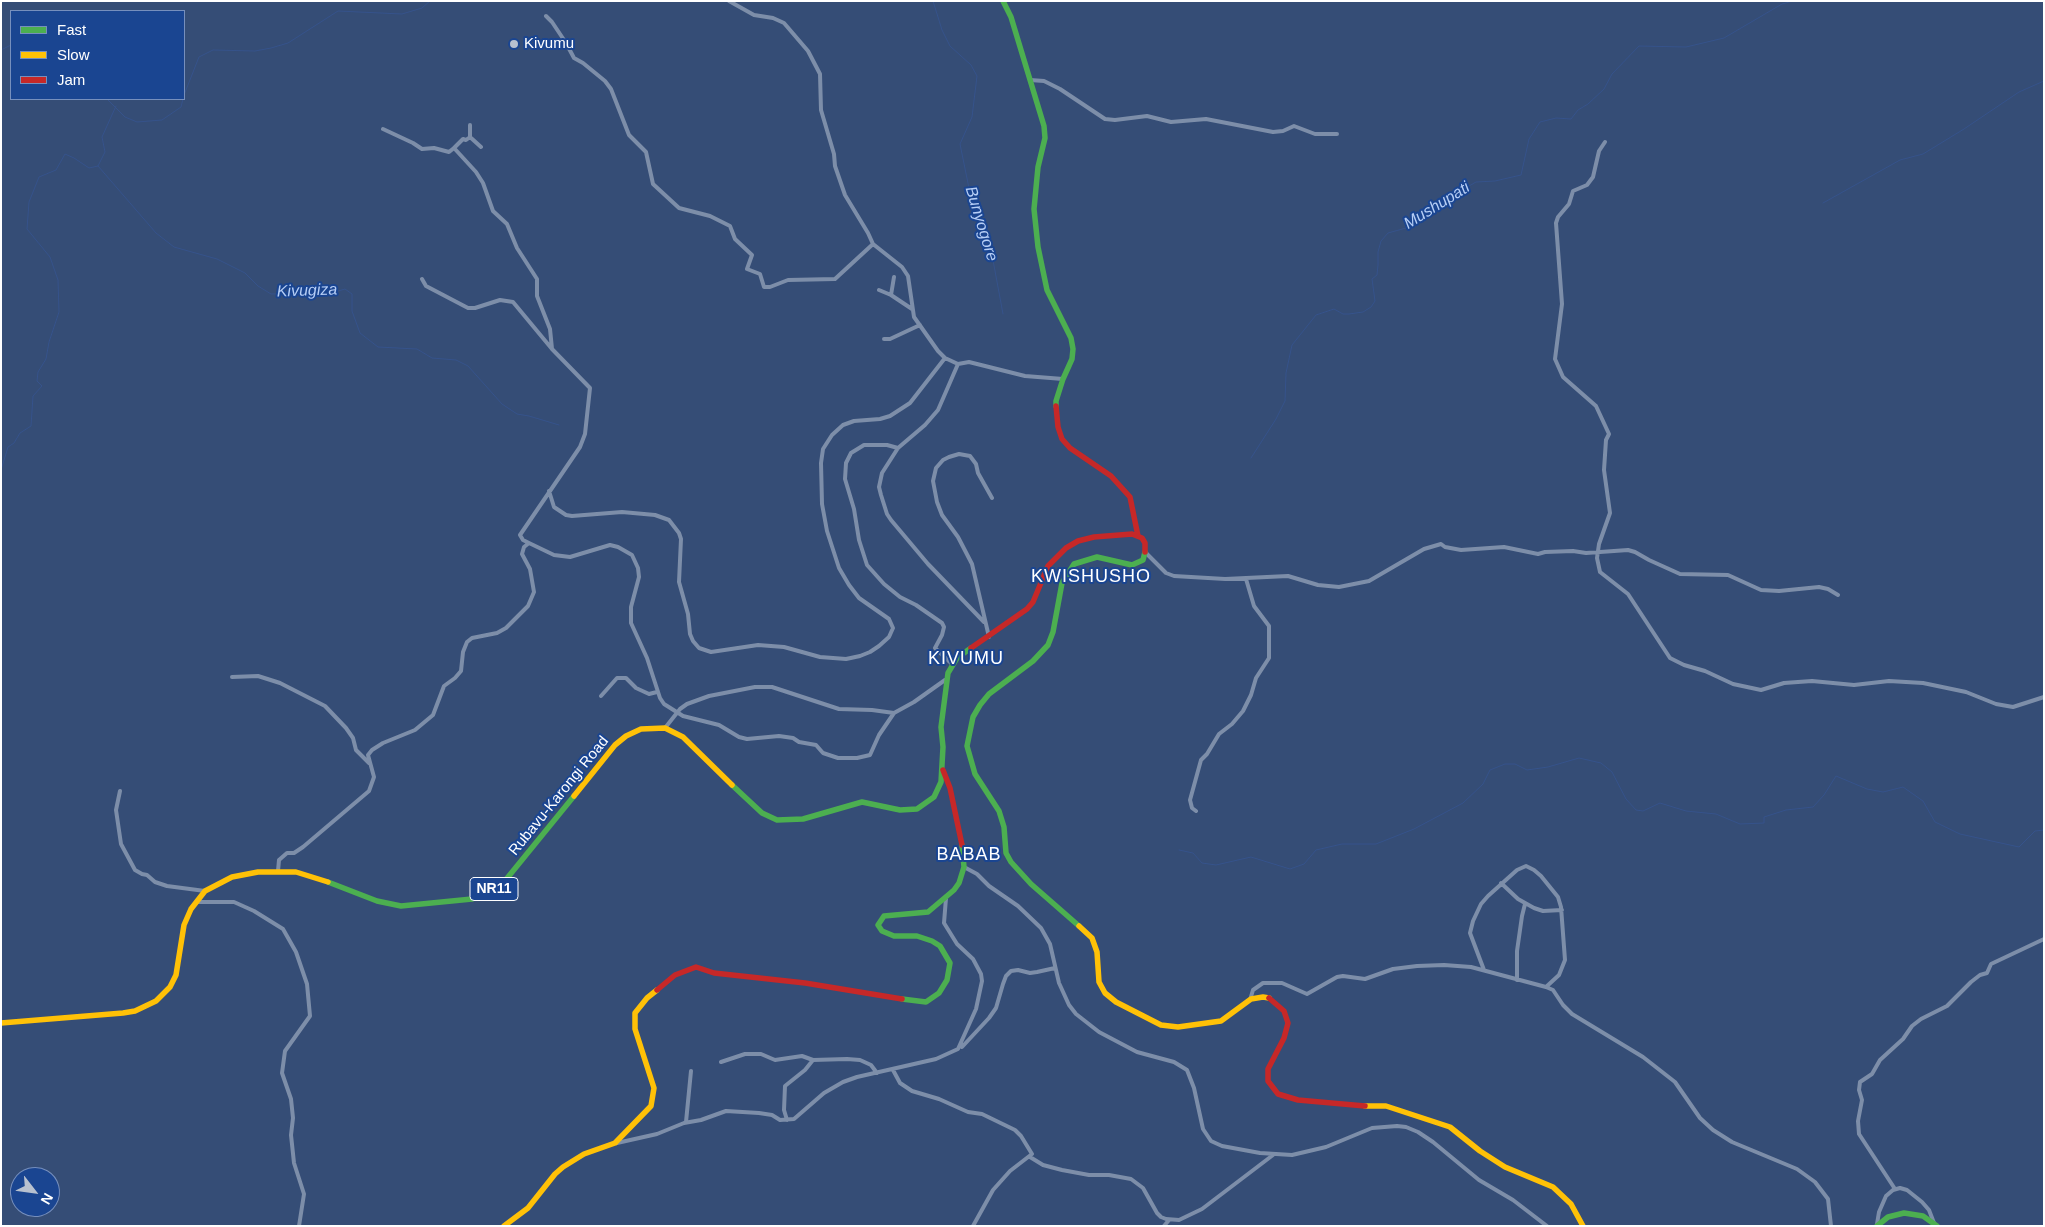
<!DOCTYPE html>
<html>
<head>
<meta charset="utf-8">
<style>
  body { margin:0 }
  #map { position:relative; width:2045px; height:1227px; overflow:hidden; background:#354d76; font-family:Helvetica,sans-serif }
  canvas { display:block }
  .frame { position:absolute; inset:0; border:2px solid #fff; pointer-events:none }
  .legend { position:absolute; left:10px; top:10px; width:175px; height:90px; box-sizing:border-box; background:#1a4591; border:1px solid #768fbd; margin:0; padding:6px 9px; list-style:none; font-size:15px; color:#fff }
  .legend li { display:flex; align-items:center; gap:10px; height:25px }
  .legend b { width:25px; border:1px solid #768fbd }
  .north { position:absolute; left:10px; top:1167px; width:50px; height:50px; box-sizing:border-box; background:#1a4591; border:1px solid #768fbd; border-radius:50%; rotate:120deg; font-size:14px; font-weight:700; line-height:20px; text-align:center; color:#fff }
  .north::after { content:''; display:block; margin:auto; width:18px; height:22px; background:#b8c1cf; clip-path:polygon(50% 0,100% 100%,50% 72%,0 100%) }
</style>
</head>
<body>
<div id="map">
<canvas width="2045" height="1227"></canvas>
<div class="frame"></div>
<ul class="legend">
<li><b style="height:6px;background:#4caf50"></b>Fast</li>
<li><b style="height:6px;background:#ffc107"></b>Slow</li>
<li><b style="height:6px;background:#c62828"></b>Jam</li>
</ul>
<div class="north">N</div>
</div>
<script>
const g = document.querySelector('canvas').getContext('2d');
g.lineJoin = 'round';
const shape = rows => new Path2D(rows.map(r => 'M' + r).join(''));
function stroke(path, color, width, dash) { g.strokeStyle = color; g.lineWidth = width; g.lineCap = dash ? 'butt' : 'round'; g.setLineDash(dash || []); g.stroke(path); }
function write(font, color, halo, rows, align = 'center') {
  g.font = font + ' Helvetica,sans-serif'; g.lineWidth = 4; g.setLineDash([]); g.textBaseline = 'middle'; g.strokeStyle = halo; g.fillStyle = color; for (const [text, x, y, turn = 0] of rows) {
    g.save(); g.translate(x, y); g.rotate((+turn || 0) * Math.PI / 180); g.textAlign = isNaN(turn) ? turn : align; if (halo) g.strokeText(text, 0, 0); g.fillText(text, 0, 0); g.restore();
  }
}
stroke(shape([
  [933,1,942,30,950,46,971,65,977,76,972,117,960,144,973,208,979,226,990,244,1003,314],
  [1,50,11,45],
  [184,95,199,57,213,50,255,51,271,48,288,43,338,11,402,14,422,8,430,1],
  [107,99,125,117,137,122,162,120,181,107,183,99],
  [98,166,156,233,174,247,217,259,245,273,258,286,271,294,331,293,345,289,352,294,352,311,360,333,378,347,417,349,432,358,456,360,468,366,502,404,517,414,529,416,559,425],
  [1823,203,1900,160,1923,154,1964,129,2019,92,2044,81],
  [1251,458,1276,419,1285,401,1286,373,1292,345,1316,315,1334,309,1343,314,1349,314,1363,312,1371,307,1375,301,1372,279,1377,275,1378,265,1378,252,1381,241,1388,233,1406,228,1420,217,1430,213,1439,203,1476,182,1495,181,1521,175,1529,139,1540,122,1556,118,1571,119,1578,110,1588,104,1604,89,1612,74,1639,46,1686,47,1724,38,1782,4,1793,1],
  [1,470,8,447,14,443,20,433,31,426,33,396,42,386,37,381,38,372,46,359,49,342,59,312,58,280,50,257,27,229,29,202,39,177,56,170,65,154,74,158,89,168,98,166,105,152,102,137,116,106],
  [1179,850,1193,853,1202,863,1216,865,1251,857,1290,869,1304,864,1316,850,1342,844,1376,844,1414,829,1463,803,1483,784,1490,770,1505,764,1515,764,1527,770,1548,767,1579,758,1601,763,1612,772,1626,799,1636,810,1643,811,1660,803,1686,811,1716,814,1740,824,1764,823,1764,817,1786,810,1813,807,1824,795,1836,776,1867,789,1883,792,1903,787,1923,801,1935,822,1960,834,2019,847,2035,831,2044,830]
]), '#36538b', 1);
stroke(shape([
  [729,1,754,15,773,18,784,23,808,51,820,74,821,110,834,154,835,166,845,195,868,233,873,244,902,267,908,276,914,317,938,351,945,358,958,364],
  [546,16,552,22,566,43,574,58,583,63,605,81,611,89,629,135,646,152,653,184,679,208,710,216,730,226,735,239,752,255,747,269,760,274,764,287,770,287,788,280,835,279,873,244],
  [1030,80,1044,81,1060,89,1105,119,1115,120,1147,116,1171,122,1206,119,1273,132,1283,131,1294,126,1315,134,1337,134],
  [470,137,481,147],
  [1605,142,1599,151,1593,177,1587,185,1573,191,1569,204,1558,217,1556,223,1562,304,1555,359,1563,377,1596,406,1609,434,1606,440,1604,470,1610,513,1599,544,1597,558,1600,572,1628,594,1670,658,1684,665,1705,671,1733,684,1761,690,1784,683,1812,681,1854,685,1889,681,1923,683,1966,692,1996,704,2013,707,2044,697],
  [454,148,463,139,466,140,470,137,470,125],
  [422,279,426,286,468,308,475,308,500,300,513,302,552,349],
  [879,290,891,295,912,309],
  [891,295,894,277],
  [884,339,890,339,920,325],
  [898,448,887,445,864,445,851,453,846,463,845,479,854,509,859,540,867,565,884,584,900,597,916,605,942,623,944,627,942,635,935,648,952,664],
  [549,491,554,507,566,515,572,516,622,512,655,515,669,520,679,533,681,539,679,582,688,614,690,634,693,641,699,648,711,652,758,645,784,647,820,657,846,659,860,656,870,652,879,646,889,637,893,628,889,619,859,598,849,585,839,568,827,531,822,504,821,463,823,449,832,435,843,425,854,421,880,419,890,416,910,403,945,358],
  [529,543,554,555,570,557,610,545,618,547,632,555,638,568,639,577,631,607,631,623,647,658,660,698,664,704,683,716,719,725,739,737,747,739,779,736,793,738,799,742,816,745,823,753,838,758,857,758,870,755,879,735,894,713,914,702,945,680],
  [1146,553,1166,573,1174,576,1225,579,1288,576,1318,585,1339,587,1369,581,1424,549,1441,544,1445,547,1461,550,1504,547,1538,554,1545,552,1573,551,1586,553,1628,550,1635,552,1649,560,1680,574,1728,575,1761,590,1779,591,1819,587,1828,589,1838,595],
  [984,622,928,564,891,520,887,514,881,495,879,487,882,473,898,448,925,425,938,410,958,364,969,362,1025,376,1063,379],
  [989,637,972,564,958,537,942,515,937,502,933,481,936,468,943,460,949,457,959,454,970,456,976,464,978,473,992,498],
  [232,677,258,676,280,683,325,706,346,728,353,738,356,750,369,763],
  [601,696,617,678,626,678,636,688,649,694,657,692],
  [665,728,680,709,687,704,709,696,755,687,772,687,839,709,872,710,894,713],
  [120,791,116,810,121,844,135,870,142,874,147,875,155,882,167,886,205,891],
  [1196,811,1192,808,1190,800,1201,760,1207,754,1219,734,1232,724,1243,711,1251,695,1256,678,1269,658,1269,626,1254,606,1246,579],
  [964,867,977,874,989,886,1018,906,1041,928,1050,944,1059,983,1069,1005,1076,1014,1099,1032,1137,1052,1174,1062,1187,1070,1194,1088,1203,1129,1211,1141,1222,1146,1260,1153,1292,1155,1326,1147,1372,1128,1397,1126,1406,1127,1418,1132,1433,1142,1479,1180,1513,1200,1547,1226],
  [278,871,279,860,287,853,294,853,303,847,369,791,374,777,368,755,372,750,383,743,415,730,433,715,444,686,455,678,461,671,463,652,467,642,472,638,497,633,506,628,528,606,534,592,530,569,522,554,524,547,529,543,523,540,520,535,580,447,585,434,590,388,552,349,550,329,537,296,537,279,517,248,507,224,493,211,483,183,476,172,454,148,449,152,434,148,422,149,413,143,383,129],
  [1501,883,1518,899,1534,908,1543,911,1562,910],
  [197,902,234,902,254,911,283,929,296,952,307,984,310,1016,285,1051,282,1073,291,1099,293,1118,291,1135,294,1163,304,1194,299,1226],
  [1484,970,1470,933,1473,921,1481,904,1488,896,1517,870,1526,866,1534,870,1541,876,1558,897,1561,907,1565,960,1559,975,1546,987],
  [1517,980,1517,951,1522,916,1525,904],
  [1250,1000,1253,990,1263,983,1282,983,1307,994,1337,977,1343,976,1365,979,1393,969,1417,966,1444,965,1471,967,1546,987,1553,990,1563,1005,1572,1014,1643,1057,1675,1082,1700,1118,1713,1130,1732,1142,1797,1169,1815,1182,1828,1199,1831,1226],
  [962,1047,989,1018,996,1008,1003,984,1006,976,1011,971,1018,970,1030,973,1037,972,1055,968],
  [721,1062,745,1054,761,1054,775,1060,802,1056,813,1060],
  [893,1070,900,1083,912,1091,939,1099,968,1112,982,1114,1015,1130,1021,1136,1032,1154,1010,1171,993,1190,973,1226],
  [787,1120,784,1110,785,1086,805,1070,813,1060,847,1059,860,1060,871,1065,877,1073],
  [686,1122,691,1071],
  [617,1143,657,1134,684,1123,701,1120,726,1111,759,1113,772,1115,780,1120,794,1119,824,1093,843,1082,857,1077,936,1059,958,1049,976,1009,982,981,981,974,973,959,957,944,944,923,946,898],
  [1030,1157,1043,1165,1062,1170,1089,1175,1109,1175,1131,1179,1143,1188,1157,1213,1161,1217,1166,1219,1179,1220,1202,1209,1273,1155],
  [1895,1189,1859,1134,1858,1121,1862,1100,1859,1090,1860,1082,1872,1074,1880,1060,1903,1039,1912,1026,1921,1019,1947,1006,1971,982,1980,975,1987,973,1991,964,2044,939],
  [1877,1224,1879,1212,1886,1196,1893,1190,1900,1188,1907,1190,1922,1202,1929,1210,1934,1223],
  [1164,1226,1169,1220]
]), '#7d8ea9', 4);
stroke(shape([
  [1003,1,1011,17,1044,126,1045,138,1038,167,1034,209,1038,247,1047,290,1071,338,1073,349,1072,359,1063,379,1056,401,1056,406],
  [732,785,762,813,777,820,803,819,862,802,900,810,917,809,934,797,941,782,943,747,941,727,948,673,957,658,971,648],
  [328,882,377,901,401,906,472,899,504,882,574,796],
  [1079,926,1031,884,1011,862,1006,853,1004,827,999,811,975,774,967,746,973,717,980,705,989,694,1033,661,1048,645,1053,632,1062,583,1074,564,1097,557,1132,565,1143,560,1145,552],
  [902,999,926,1002,939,993,947,980,950,963,940,946,932,941,917,936,894,936,882,931,878,925,884,916,928,912,954,890,959,883,964,867,962,845],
  [1877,1226,1888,1217,1904,1213,1923,1216,1937,1226]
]), '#4caf50', 5.5);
stroke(shape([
  [574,796,615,745,626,736,641,729,665,728,683,737,732,785],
  [1079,926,1092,938,1097,952,1099,982,1105,993,1116,1002,1161,1025,1178,1027,1221,1021,1251,999,1263,997,1269,998],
  [1,1023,123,1013,135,1011,156,1001,170,987,176,975,184,925,191,909,205,891,232,877,258,872,296,872,328,882],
  [1365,1106,1386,1106,1450,1127,1480,1151,1505,1167,1553,1187,1571,1204,1583,1226],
  [504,1226,528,1208,555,1174,563,1167,584,1154,615,1143,651,1106,654,1088,635,1029,635,1013,647,998,657,990]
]), '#ffc107', 5.5);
stroke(shape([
  [1056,406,1058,427,1062,439,1070,448,1111,476,1130,497,1138,536],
  [971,648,1027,609,1033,602,1048,566,1066,548,1078,541,1094,537,1132,534,1142,538,1145,543,1145,552],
  [943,770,950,788,962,845],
  [657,990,675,975,696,967,714,973,805,983,902,999],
  [1269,998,1284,1011,1288,1023,1284,1038,1268,1069,1268,1081,1278,1094,1298,1100,1365,1106]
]), '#c62828', 5.5);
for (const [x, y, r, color] of [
  [514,44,5,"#b8c1cf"]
]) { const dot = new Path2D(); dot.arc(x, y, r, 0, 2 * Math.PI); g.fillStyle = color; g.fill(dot); stroke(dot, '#1a4591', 2); }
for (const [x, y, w] of [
  [494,889,48]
]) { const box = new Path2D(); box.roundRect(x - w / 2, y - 11.5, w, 23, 4); g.fillStyle = '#1a4591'; g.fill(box); stroke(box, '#fff', 1); }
write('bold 14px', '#fff', null, [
  ["NR11",494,889]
]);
write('15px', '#fff', '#1a4591', [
  ["Kivumu",524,44]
], 'left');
write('15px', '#fff', '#1a4591', [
  ["Rubavu-Karongi Road",559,796,-51]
]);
write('italic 16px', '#b6cef6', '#1a4591', [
  ["Mushupati",1437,206,-32],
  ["Bunyogore",981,224,73],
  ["Kivugiza",307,291,-2]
]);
g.letterSpacing = '1px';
write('18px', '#fff', '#1a4591', [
  ["KWISHUSHO",1091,577],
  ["KIVUMU",966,659],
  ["BABAB",969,855]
]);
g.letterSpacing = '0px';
</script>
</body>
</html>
